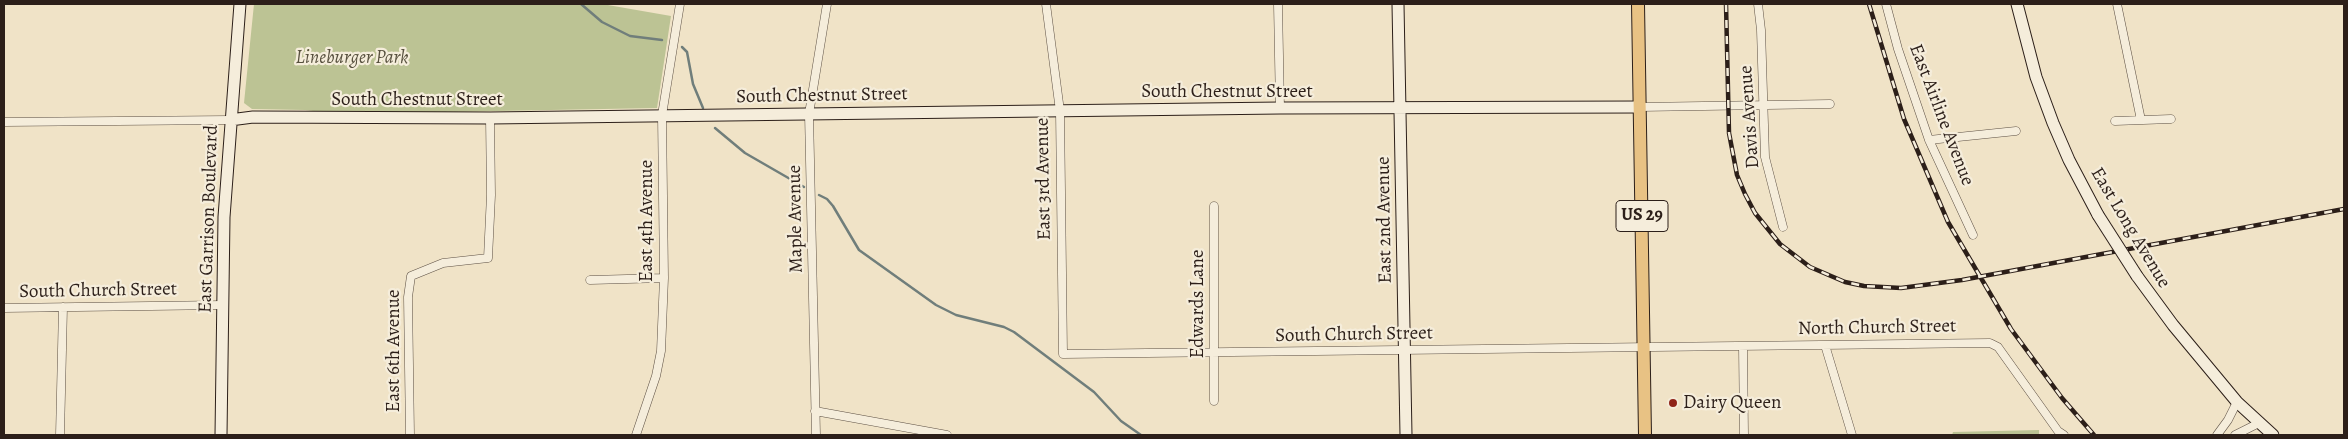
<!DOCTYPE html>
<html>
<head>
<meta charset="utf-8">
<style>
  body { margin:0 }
  #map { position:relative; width:2348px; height:439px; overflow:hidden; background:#f0e3c7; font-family:Alegreya,serif }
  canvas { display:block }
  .frame { position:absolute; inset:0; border:5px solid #2c1f19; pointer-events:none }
</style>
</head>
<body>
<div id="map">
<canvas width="2348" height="439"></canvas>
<div class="frame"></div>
</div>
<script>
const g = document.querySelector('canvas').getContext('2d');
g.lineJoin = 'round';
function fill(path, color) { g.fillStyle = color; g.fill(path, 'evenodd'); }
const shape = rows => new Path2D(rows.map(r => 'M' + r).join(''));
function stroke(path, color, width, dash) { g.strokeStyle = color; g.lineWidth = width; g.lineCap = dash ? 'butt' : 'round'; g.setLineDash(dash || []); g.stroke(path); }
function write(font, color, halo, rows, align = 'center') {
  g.font = font + ' Alegreya,serif'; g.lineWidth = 4.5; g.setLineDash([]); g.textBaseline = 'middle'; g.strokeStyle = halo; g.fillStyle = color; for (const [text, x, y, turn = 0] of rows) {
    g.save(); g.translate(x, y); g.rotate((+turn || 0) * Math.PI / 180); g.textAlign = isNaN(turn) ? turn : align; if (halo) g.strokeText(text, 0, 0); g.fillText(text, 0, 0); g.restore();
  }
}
fill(shape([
  [254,4,602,4,671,16,657,108,338,114,305,110,252,109,244,103],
  [2039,430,2039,435,1952,435,1953,432]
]), '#bcc394');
stroke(shape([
  [581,4,602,22,630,36,662,40],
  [682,47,687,52,693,84,703,108],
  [715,128,745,153,804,187],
  [819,195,827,199,833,206,859,250,936,305,956,315,1004,327,1014,332,1094,392,1121,421,1141,435]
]), '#707e7b', 2.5);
const street = shape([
  [1046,4,1060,111,1063,354,1990,343,1998,347,2058,431,2064,435],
  [1278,4,1280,108],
  [1758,4,1761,30,1765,157,1783,227],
  [1886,4,1898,49,1929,140,1973,235],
  [2117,4,2141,120],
  [1640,107,1830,104],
  [2115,121,2171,119],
  [4,122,230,120],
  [1929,140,2016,131],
  [590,280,664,278],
  [4,308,223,305],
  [1825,345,1852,435],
  [1743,346,1744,435],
  [1214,401,1214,206],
  [815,411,947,435],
  [60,435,63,307],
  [410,435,408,297,411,276,443,263,488,258,491,195,490,118],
  [636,435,656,376,661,351,664,278,662,115,680,4],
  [816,435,809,114,827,4],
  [2217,435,2228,420,2237,402],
  [2235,435,2259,423]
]);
const secondary = shape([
  [1398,4,1406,435],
  [2017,4,2036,77,2053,123,2069,160,2098,215],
  [230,120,253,117,490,118,1280,108,1640,107],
  [2137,276,2173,325,2237,402,2273,435],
  [221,435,224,217,240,4]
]);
const primary = shape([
  [1638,4,1645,435]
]);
stroke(street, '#5d5044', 9);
stroke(secondary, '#2c1f19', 13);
stroke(primary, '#2c1f19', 14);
stroke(street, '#f5eddb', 8);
stroke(secondary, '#f5eddb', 11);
stroke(primary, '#e8c284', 12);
const rail = shape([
  [1726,4,1729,133,1737,175,1745,194,1755,213,1780,244,1810,267,1845,282,1864,286,1901,288,1962,280,2344,209],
  [1869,4,1904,119,1948,222,2011,329,2062,398,2094,435]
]);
stroke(rail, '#2c1f19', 4.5);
stroke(rail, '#f5eddb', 2.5, [8]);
const secondaryBridge = shape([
  [2098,215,2137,276]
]);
stroke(secondaryBridge, '#2c1f19', 13, []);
stroke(secondaryBridge, '#f5eddb', 11);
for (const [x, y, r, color] of [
  [1673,403,5,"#8f2418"]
]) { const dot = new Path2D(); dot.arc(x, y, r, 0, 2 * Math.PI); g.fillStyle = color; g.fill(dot); stroke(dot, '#f5eddb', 2); }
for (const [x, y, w] of [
  [1642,216,52]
]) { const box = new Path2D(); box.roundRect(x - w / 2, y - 15.5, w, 31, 4); g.fillStyle = '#f5eddb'; g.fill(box); stroke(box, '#2c1f19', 1); }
write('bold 18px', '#2c1f19', null, [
  ["US 29",1642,216]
]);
write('italic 19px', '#57503e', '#f5eddb', [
  ["Lineburger Park",352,58]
]);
write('19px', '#2c1f19', '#f5eddb', [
  ["South Chestnut Street",1227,92],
  ["South Chestnut Street",822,96,-1],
  ["South Chestnut Street",417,100],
  ["East Airline Avenue",1941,115,69],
  ["Davis Avenue",1750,117,-94],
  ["East 3rd Avenue",1044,179,-91],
  ["East Garrison Boulevard",209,219,-88],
  ["Maple Avenue",796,219,-91],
  ["East 2nd Avenue",1385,220,-91],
  ["East 4th Avenue",647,221,-90],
  ["East Long Avenue",2130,228,59],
  ["South Church Street",98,291,-1],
  ["Edwards Lane",1198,304,-90],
  ["North Church Street",1877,328,-1],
  ["South Church Street",1354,335,-1],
  ["East 6th Avenue",394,351,-90]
]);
write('19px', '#2c1f19', '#f5eddb', [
  ["Dairy Queen",1683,403]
], 'left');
</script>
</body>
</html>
